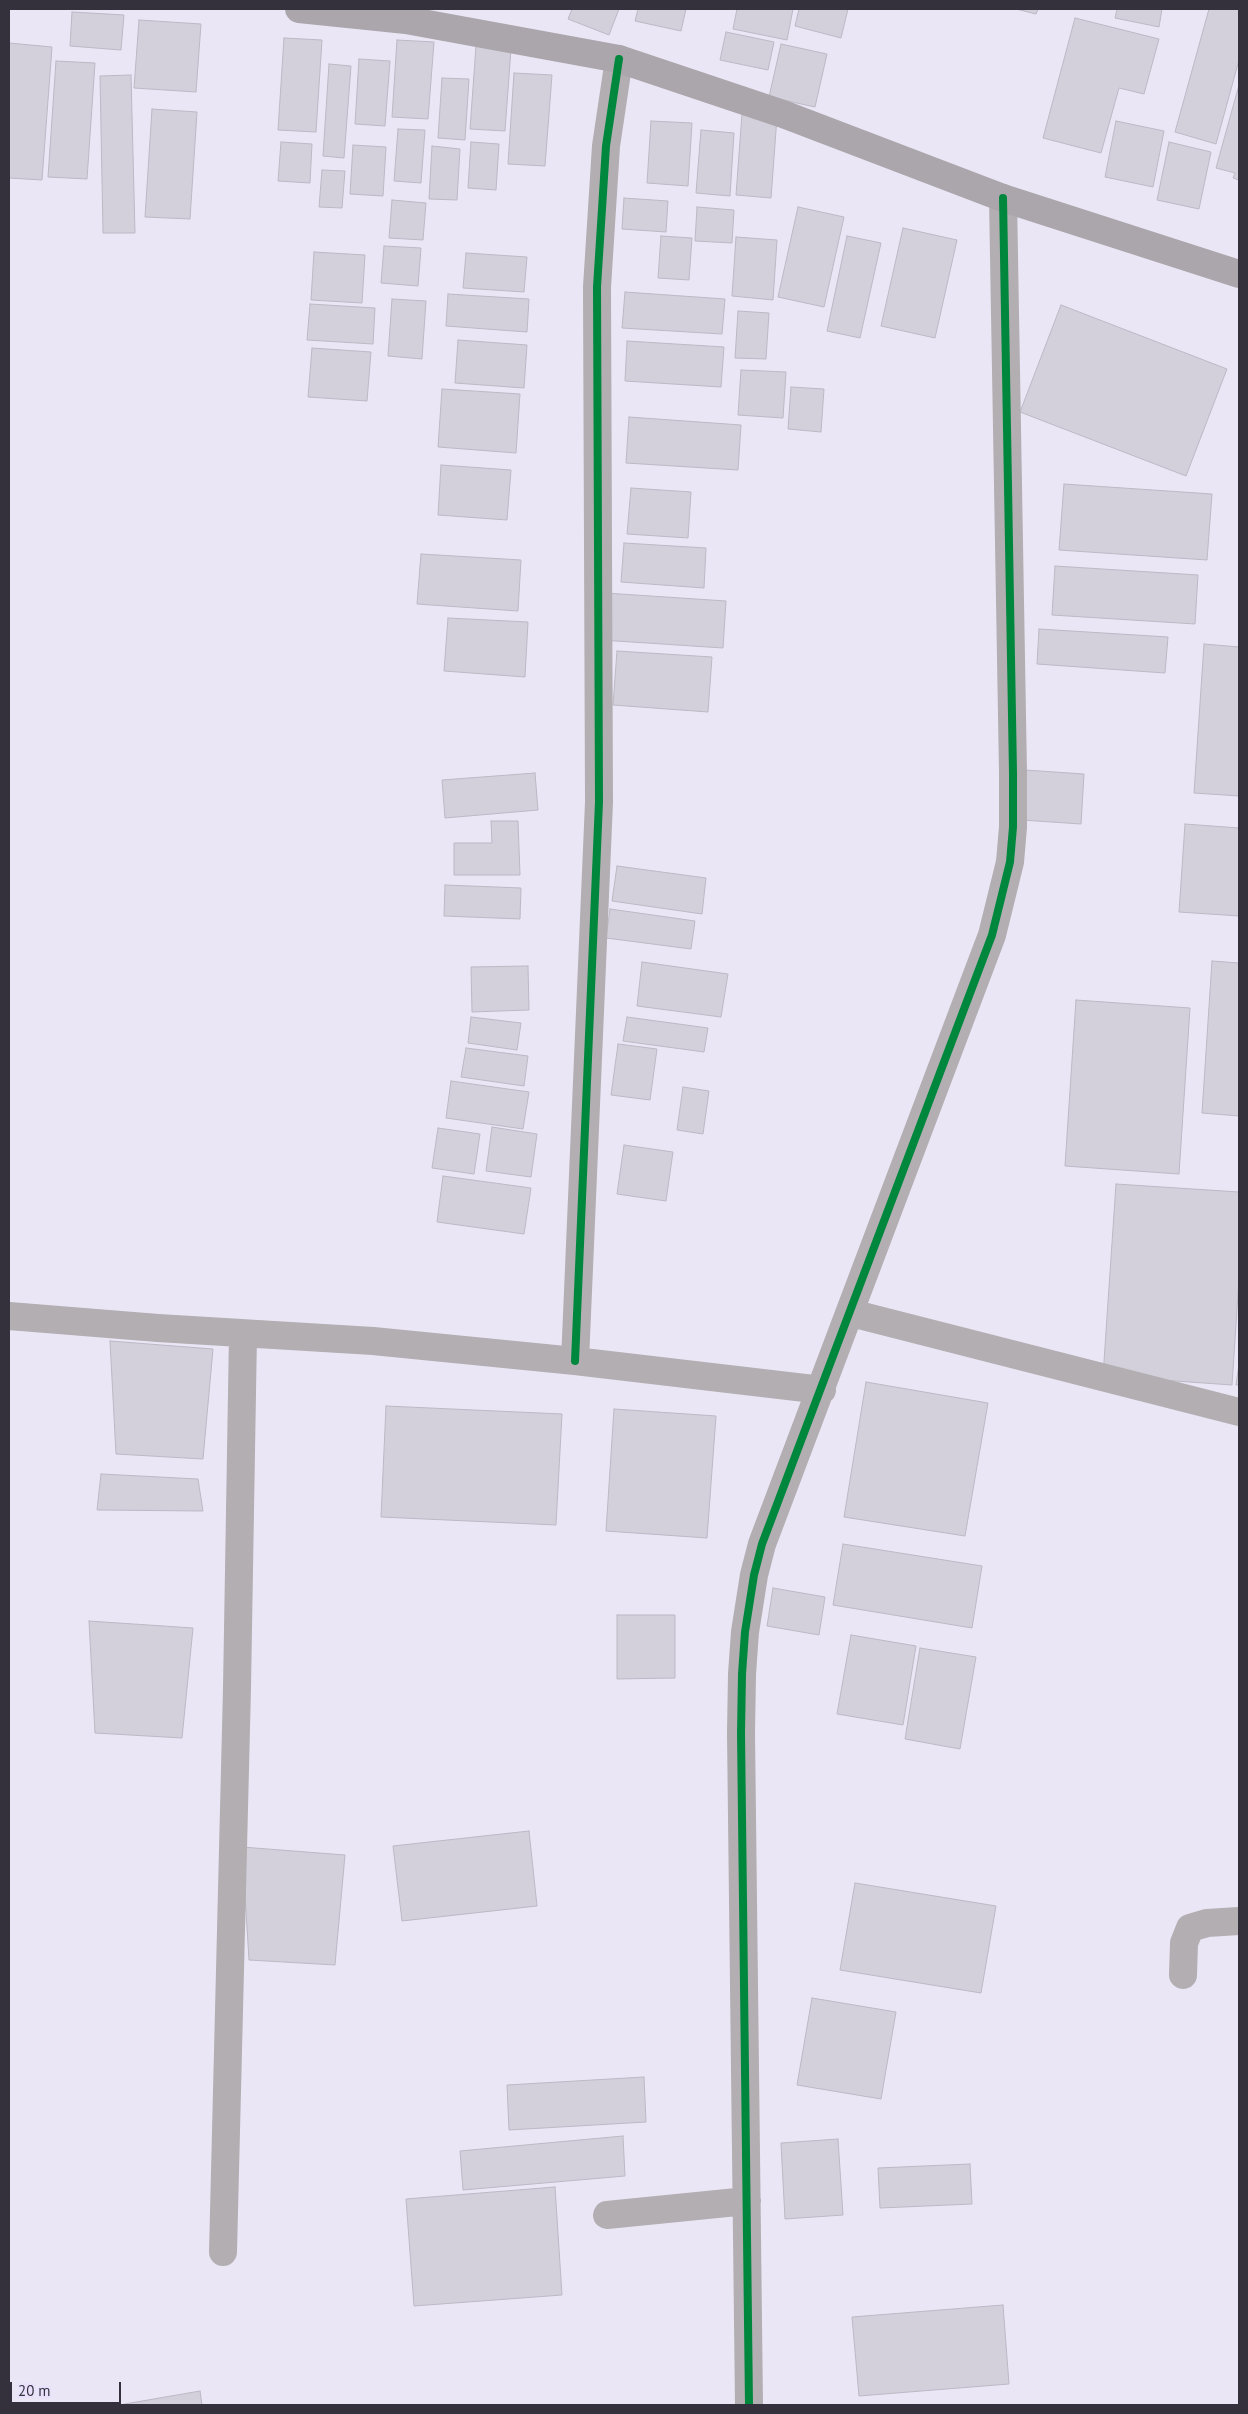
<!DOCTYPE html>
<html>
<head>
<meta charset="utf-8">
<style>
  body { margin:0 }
  #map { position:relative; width:1248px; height:2414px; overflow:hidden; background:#ebe6f6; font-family:"PT Sans",sans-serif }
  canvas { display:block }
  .frame { position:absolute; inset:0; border:10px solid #34313c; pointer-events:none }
  .scale { position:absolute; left:10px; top:2382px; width:111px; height:22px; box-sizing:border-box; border:2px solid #34313c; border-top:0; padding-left:6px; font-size:15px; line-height:18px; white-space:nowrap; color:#34313c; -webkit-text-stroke:4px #e9e0fc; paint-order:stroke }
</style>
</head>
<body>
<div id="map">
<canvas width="1248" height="2414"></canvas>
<div class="frame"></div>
<div class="scale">20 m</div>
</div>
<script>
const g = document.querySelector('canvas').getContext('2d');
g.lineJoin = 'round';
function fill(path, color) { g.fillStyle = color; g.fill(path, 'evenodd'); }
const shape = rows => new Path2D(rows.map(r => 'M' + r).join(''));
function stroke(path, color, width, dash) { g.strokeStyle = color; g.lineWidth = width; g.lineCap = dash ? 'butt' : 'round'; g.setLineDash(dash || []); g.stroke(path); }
const building = shape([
  [572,9,619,9,609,35,568,19,572,9],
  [638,9,686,9,681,31,635,21,638,9],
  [737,9,793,9,787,40,733,29,737,9],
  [799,9,848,9,841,38,795,26,799,9],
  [1016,9,1038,9,1036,14,1016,9],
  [1117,9,1162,9,1159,27,1115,18,1117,9],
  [1209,9,1239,9,1239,60,1216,144,1175,132,1209,9],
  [72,12,124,15,121,50,70,46,72,12],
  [1075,18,1159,39,1144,94,1119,88,1101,153,1043,138,1075,18],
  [139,20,201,24,196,92,134,88,139,20],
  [726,32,774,42,768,70,720,60,726,32],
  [284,38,322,40,316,132,278,130,284,38],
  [397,40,434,42,428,119,392,117,397,40],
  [9,43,52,47,42,180,9,178,9,43],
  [781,44,827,54,815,107,769,97,781,44],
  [476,46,511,49,505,131,470,129,476,46],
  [359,59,390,61,385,126,355,124,359,59],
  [56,61,95,63,87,179,48,177,56,61],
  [329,64,351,66,344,158,323,156,329,64],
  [514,73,552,75,545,166,508,164,514,73],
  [131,75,135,233,103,233,100,76,131,75],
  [442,78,469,79,465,140,438,138,442,78],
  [1239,85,1239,180,1233,178,1235,173,1216,168,1239,85],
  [152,109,197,112,190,219,145,217,152,109],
  [742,114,777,117,771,198,736,195,742,114],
  [651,121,692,123,688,186,647,183,651,121],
  [1116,121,1164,131,1153,187,1105,177,1116,121],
  [398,129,425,130,421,183,394,181,398,129],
  [701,130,734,133,730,196,696,193,701,130],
  [281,142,312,144,310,183,278,181,281,142],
  [471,142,499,144,496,190,468,188,471,142],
  [1169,142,1211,152,1199,209,1157,200,1169,142],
  [353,145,386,147,383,196,350,194,353,145],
  [432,146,460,149,457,200,429,199,432,146],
  [322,170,345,171,342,208,319,207,322,170],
  [624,198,668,201,666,232,622,229,624,198],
  [392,200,426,203,423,240,389,238,392,200],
  [697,207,734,210,732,243,695,241,697,207],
  [798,207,844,217,824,307,778,297,798,207],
  [903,228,957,240,935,338,881,326,903,228],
  [661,236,692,238,689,280,658,278,661,236],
  [847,236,881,243,860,338,827,331,847,236],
  [736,237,777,240,773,300,732,296,736,237],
  [384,246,421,248,418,286,381,283,384,246],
  [314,252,365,255,362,303,311,300,314,252],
  [466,253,527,257,524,292,463,288,466,253],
  [625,292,725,299,722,334,622,328,625,292],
  [448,294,529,299,527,332,446,326,448,294],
  [392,299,426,301,422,359,388,356,392,299],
  [310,304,375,308,373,344,307,340,310,304],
  [1061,305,1227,369,1186,476,1020,412,1061,305],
  [738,311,769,313,766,359,735,358,738,311],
  [458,340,527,345,524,388,455,383,458,340],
  [627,341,724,347,721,387,625,381,627,341],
  [312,348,371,352,367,401,308,397,312,348],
  [741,370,786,372,783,418,738,415,741,370],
  [791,387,824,389,821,432,788,429,791,387],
  [442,389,520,394,516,453,438,447,442,389],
  [629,417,741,425,738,470,626,463,629,417],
  [441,465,511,470,507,520,438,515,441,465],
  [1064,484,1212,494,1207,560,1059,550,1064,484],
  [631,488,691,492,688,538,627,534,631,488],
  [624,543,706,548,704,588,621,582,624,543],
  [421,554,521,560,518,611,417,604,421,554],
  [1055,566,1198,575,1195,624,1052,615,1055,566],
  [605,593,726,601,723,648,601,640,605,593],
  [448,618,528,622,525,677,444,671,448,618],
  [1039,629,1168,637,1165,673,1037,664,1039,629],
  [1204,644,1239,647,1239,796,1194,793,1204,644],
  [617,651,712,657,708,712,613,705,617,651],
  [1025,770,1084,774,1081,824,1022,820,1025,770],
  [535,773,538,810,445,818,442,780,535,773],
  [491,821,518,821,520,875,454,875,454,843,492,843,491,821],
  [1185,824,1239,828,1239,916,1179,912,1185,824],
  [617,866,706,878,702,914,612,901,617,866],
  [445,885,521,888,520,919,444,916,445,885],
  [610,909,695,921,691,949,606,938,610,909],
  [1212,961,1239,963,1239,1116,1202,1113,1212,961],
  [642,962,728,974,721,1017,637,1006,642,962],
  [528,966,529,1010,472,1012,471,967,528,966],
  [1076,1000,1190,1008,1179,1174,1065,1166,1076,1000],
  [471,1017,521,1023,517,1050,468,1043,471,1017],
  [627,1017,708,1028,704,1052,623,1041,627,1017],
  [618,1044,657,1049,650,1100,611,1095,618,1044],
  [466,1048,528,1056,524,1086,461,1077,466,1048],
  [451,1081,529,1092,523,1129,446,1118,451,1081],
  [683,1087,709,1091,703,1134,677,1130,683,1087],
  [492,1127,537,1134,531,1177,486,1171,492,1127],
  [438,1128,480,1134,474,1174,432,1168,438,1128],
  [624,1145,673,1152,666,1201,617,1194,624,1145],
  [443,1176,531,1188,524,1234,437,1222,443,1176],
  [1116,1184,1239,1192,1239,1279,1232,1385,1103,1376,1116,1184],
  [110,1341,213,1349,203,1459,116,1454,110,1341],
  [1239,1364,1239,1385,1236,1385,1239,1364],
  [866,1382,988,1403,965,1536,844,1517,866,1382],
  [386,1406,562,1414,556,1525,381,1517,386,1406],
  [614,1409,716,1416,707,1538,606,1531,614,1409],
  [101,1474,198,1479,203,1511,97,1510,101,1474],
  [843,1544,982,1566,972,1628,833,1605,843,1544],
  [773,1588,825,1597,819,1635,767,1626,773,1588],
  [617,1615,675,1615,675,1678,617,1679,617,1615],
  [89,1621,193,1628,182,1738,95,1733,89,1621],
  [851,1635,916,1646,903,1725,837,1714,851,1635],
  [920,1648,976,1657,960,1749,905,1739,920,1648],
  [529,1831,537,1906,402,1921,393,1846,529,1831],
  [242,1847,345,1855,335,1965,249,1960,242,1847],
  [855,1883,996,1906,981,1993,840,1970,855,1883],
  [812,1998,896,2012,881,2099,797,2085,812,1998],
  [644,2077,646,2122,509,2130,507,2085,644,2077],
  [623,2136,625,2176,463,2190,460,2151,623,2136],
  [838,2139,843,2215,785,2219,781,2143,838,2139],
  [970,2164,972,2204,880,2208,878,2168,970,2164],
  [555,2187,562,2295,414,2306,406,2199,555,2187],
  [1003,2305,1009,2384,859,2396,852,2317,1003,2305],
  [200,2391,202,2405,119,2405,200,2391]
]);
fill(building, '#d3d0dc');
stroke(building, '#bcb8c4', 1);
stroke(shape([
  [851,1313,1239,1412],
  [9,1316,158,1328,373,1341,575,1361,822,1390],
  [575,1361,599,802,597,287,606,146,619,59],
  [1183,1975,1184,1943,1190,1928,1207,1923,1239,1921],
  [607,2215,747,2201],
  [223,2252,237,1688,243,1334],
  [749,2405,741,1733,742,1674,745,1632,754,1575,762,1544,992,935,1010,862,1013,827,1013,773,1003,198]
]), '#b2aeb1', 28);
stroke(shape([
  [299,9,406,20,619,59,783,114,1003,198,1239,274]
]), '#aba6ab', 28);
stroke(shape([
  [575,1361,599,802,597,287,606,146,619,59],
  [749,2405,741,1733,742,1674,745,1632,754,1575,762,1544,992,935,1010,862,1013,827,1013,773,1003,198]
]), '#00873e', 8);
</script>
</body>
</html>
